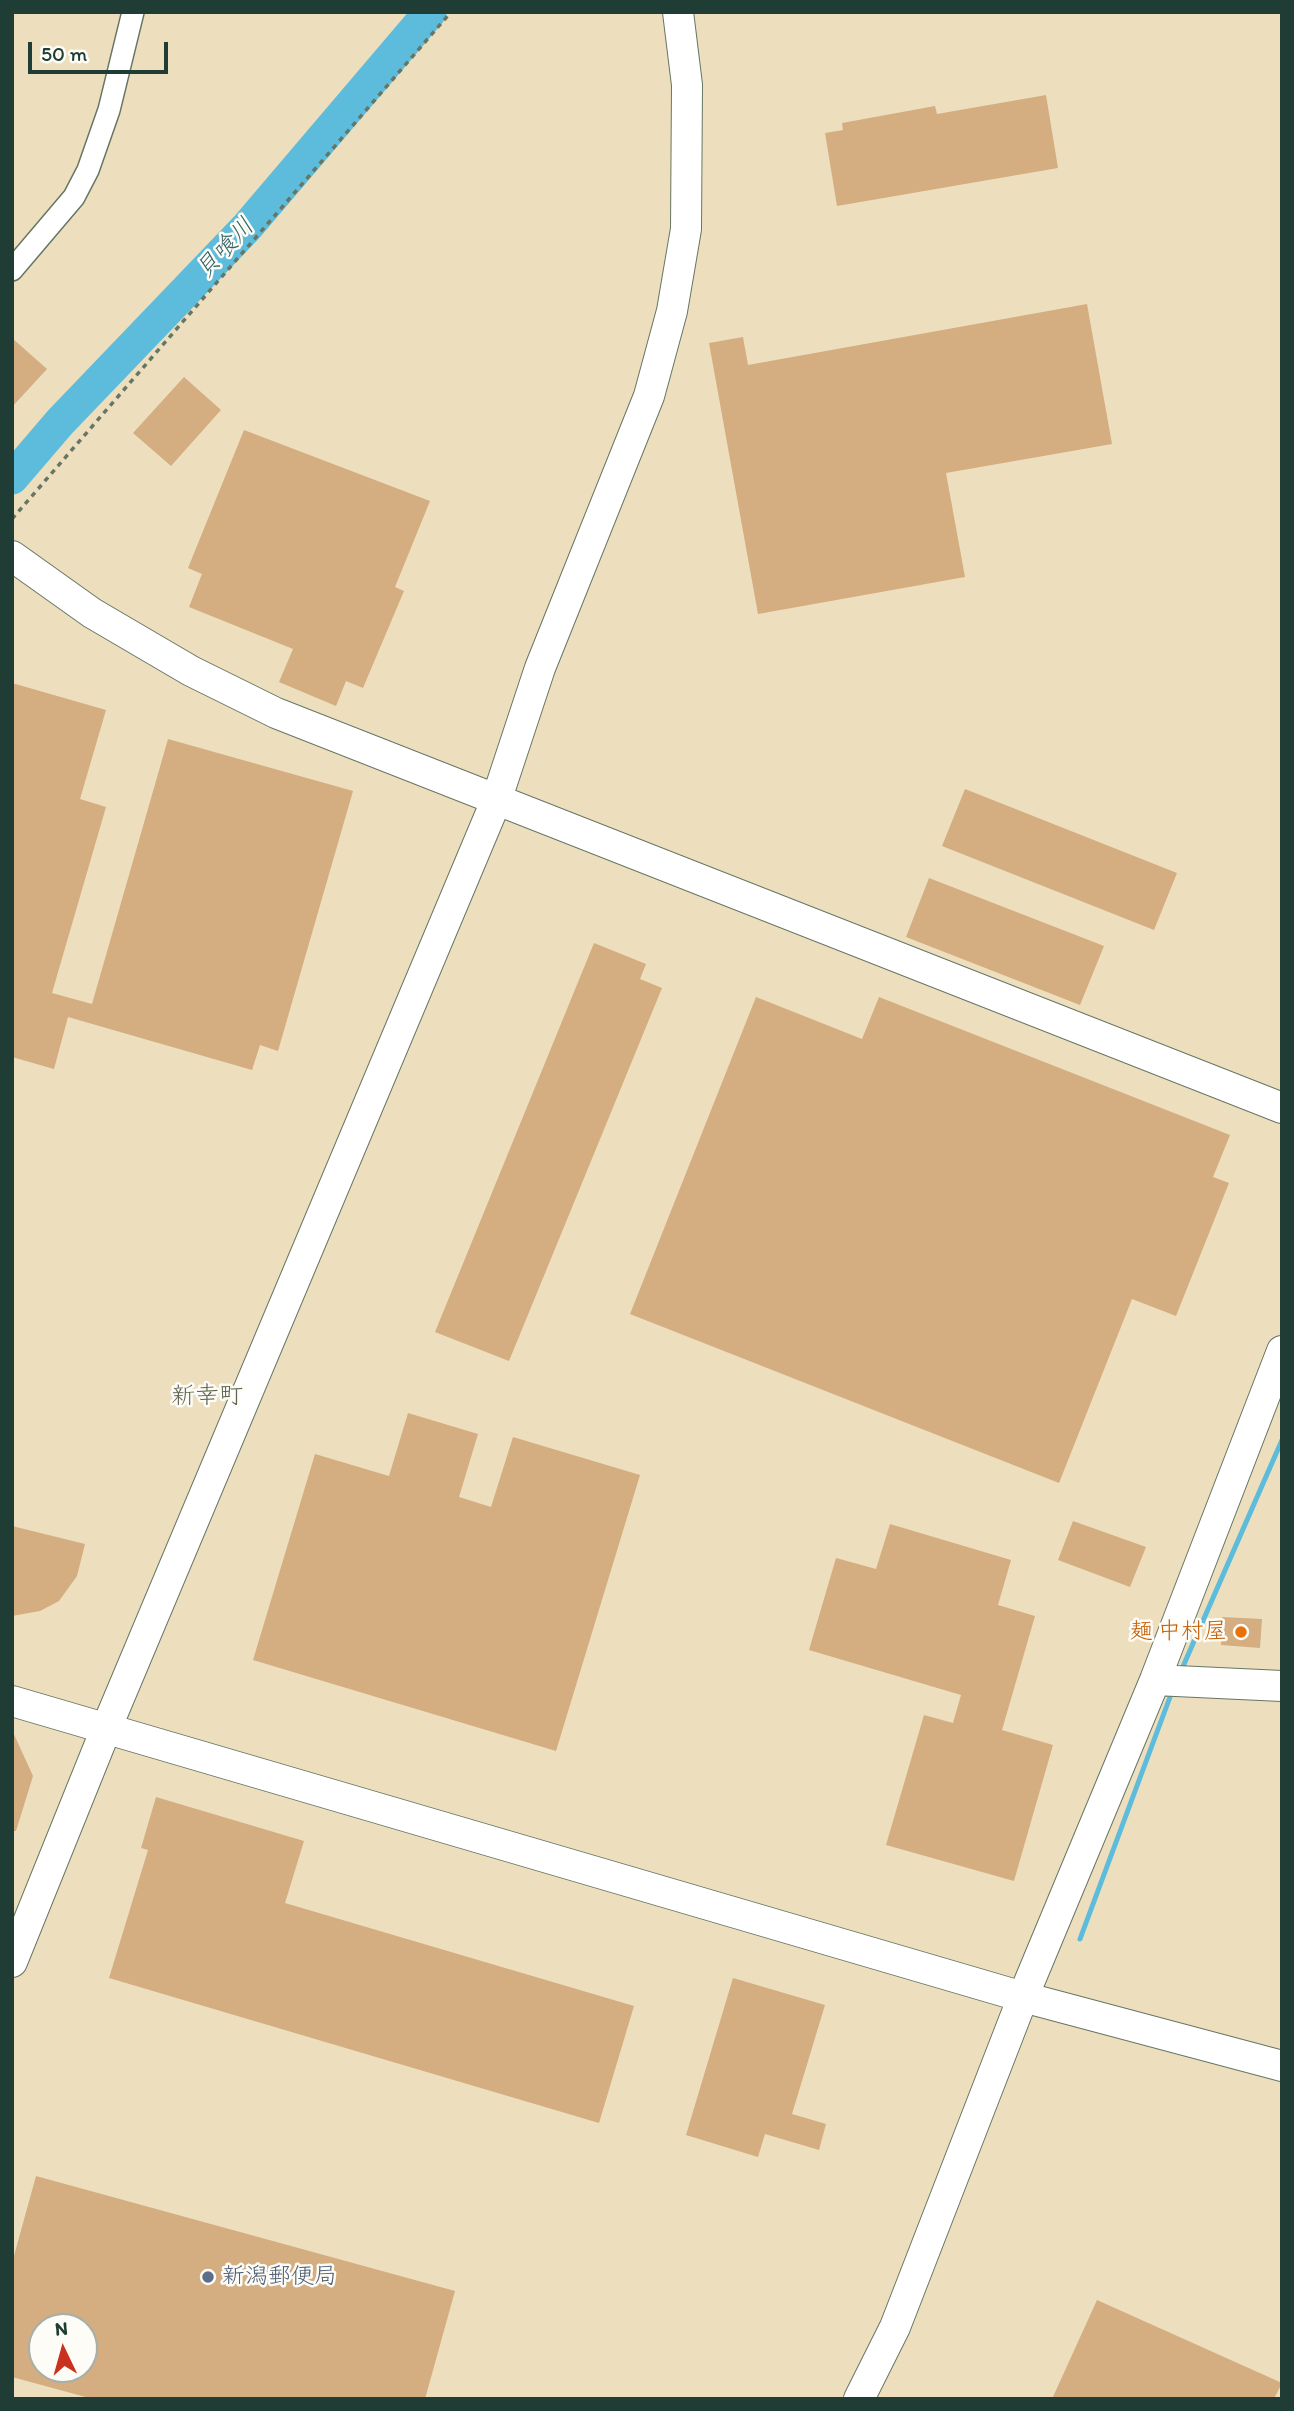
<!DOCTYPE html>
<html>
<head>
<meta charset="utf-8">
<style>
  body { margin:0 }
  #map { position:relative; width:1294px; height:2411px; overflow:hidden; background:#eddfbe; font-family:Itim,sans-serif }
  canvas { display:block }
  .frame { position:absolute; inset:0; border:14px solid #1f3d34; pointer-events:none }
  .north { position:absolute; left:28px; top:2313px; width:70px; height:70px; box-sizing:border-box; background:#fdfcf7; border:2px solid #a4b0a9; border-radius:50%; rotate:355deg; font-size:19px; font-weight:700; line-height:28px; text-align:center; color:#1f3d34 }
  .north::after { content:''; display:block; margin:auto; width:24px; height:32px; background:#c8321e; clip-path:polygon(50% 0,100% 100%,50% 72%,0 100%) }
  .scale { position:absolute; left:28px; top:42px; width:140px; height:32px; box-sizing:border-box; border:4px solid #1f3d34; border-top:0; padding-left:9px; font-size:21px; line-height:24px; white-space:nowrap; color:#1f3d34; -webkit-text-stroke:5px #fdfcf7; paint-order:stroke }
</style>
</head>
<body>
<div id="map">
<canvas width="1294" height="2411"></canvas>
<div class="frame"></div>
<div class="north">N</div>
<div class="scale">50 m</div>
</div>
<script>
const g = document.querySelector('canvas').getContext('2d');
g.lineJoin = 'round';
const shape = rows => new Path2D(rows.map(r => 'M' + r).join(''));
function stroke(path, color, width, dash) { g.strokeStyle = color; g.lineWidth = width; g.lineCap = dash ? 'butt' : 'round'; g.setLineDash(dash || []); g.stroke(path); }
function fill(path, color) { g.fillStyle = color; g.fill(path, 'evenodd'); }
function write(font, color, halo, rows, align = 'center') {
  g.font = font + ' Itim,"Klee One",sans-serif'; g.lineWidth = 5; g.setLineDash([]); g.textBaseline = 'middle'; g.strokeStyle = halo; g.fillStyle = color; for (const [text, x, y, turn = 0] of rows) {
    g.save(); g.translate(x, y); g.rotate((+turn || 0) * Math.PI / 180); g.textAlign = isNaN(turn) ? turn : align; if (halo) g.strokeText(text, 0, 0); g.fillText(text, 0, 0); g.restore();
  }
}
stroke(shape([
  [1181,1671,1282,1440],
  [1080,1939,1173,1689]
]), '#5dbcdb', 5);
stroke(shape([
  [12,478,60,422,247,227,430,12]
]), '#5dbcdb', 33);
fill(shape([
  [1046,95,1058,168,837,206,825,133,843,130,842,123,935,106,937,114],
  [1087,304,1112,444,946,473,965,577,758,614,709,343,743,337,748,365],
  [12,338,47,369,12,407],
  [184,377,221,410,171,466,133,433],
  [244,430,430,501,395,587,404,591,363,688,346,681,336,706,279,682,293,649,189,607,202,574,188,568],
  [12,683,106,710,80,799,106,807,52,993,92,1004,168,739,353,791,278,1051,260,1045,252,1070,68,1017,54,1069,12,1057],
  [965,789,1177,873,1154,930,942,846],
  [929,878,1104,946,1080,1005,906,937],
  [594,943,646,964,640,979,662,988,509,1361,435,1332],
  [756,997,862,1039,879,997,1230,1135,1213,1177,1229,1183,1176,1316,1132,1299,1059,1483,630,1314],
  [408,1413,478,1434,459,1497,491,1507,513,1437,640,1475,556,1751,253,1660,315,1454,389,1476],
  [1073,1521,1146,1547,1130,1587,1058,1560],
  [890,1524,1011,1560,998,1605,1035,1616,1002,1730,1053,1745,1014,1881,886,1845,924,1715,953,1723,961,1695,809,1650,836,1558,876,1569],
  [12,1526,85,1544,77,1576,59,1601,40,1611,12,1616],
  [1222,1617,1262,1619,1260,1648,1221,1645],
  [12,1730,33,1776,16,1831,12,1831],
  [156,1797,304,1841,285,1903,634,2006,599,2123,109,1978,148,1850,141,1848],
  [733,1978,825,2005,792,2114,826,2124,819,2150,765,2134,758,2157,686,2135],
  [36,2176,455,2291,425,2399,93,2399,12,2377,12,2263],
  [42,2327,84,2327,84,2369,42,2369],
  [1097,2300,1282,2383,1274,2399,1052,2399]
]), '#d4ad81');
const street = shape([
  [12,270,74,197,88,170,109,110,133,12]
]);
const secondary = shape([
  [12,556,92,613,191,671,276,713,1282,1108],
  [1155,1680,1282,1686],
  [12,1701,1023,1997,1282,2066],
  [12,1962,106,1729,496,801,540,668,649,396,672,311,686,229,687,85,678,12],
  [859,2399,895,2327,1023,1997,1155,1680,1282,1351]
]);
stroke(street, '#677664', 24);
stroke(secondary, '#677664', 32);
stroke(shape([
  [12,519,451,12]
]), '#677664', 3.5, [5, 5]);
stroke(street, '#fff', 21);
stroke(secondary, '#fff', 30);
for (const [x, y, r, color] of [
  [1241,1632,7,"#e8710a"],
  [208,2277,7,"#5c6f8a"]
]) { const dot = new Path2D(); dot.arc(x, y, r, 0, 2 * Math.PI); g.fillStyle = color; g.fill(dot); stroke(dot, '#fdfcf7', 2.5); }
write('23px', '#c56008', '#fdfcf7', [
  ["麺 中村屋",1227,1632]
], 'right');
write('23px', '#4e5e75', '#fdfcf7', [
  ["新潟郵便局",222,2277]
], 'left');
write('italic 24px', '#326366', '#fdfcf7', [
  ["貝喰川",226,249,-47]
]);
write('24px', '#5e644f', '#fdfcf7', [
  ["新幸町",207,1397]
]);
</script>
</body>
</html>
